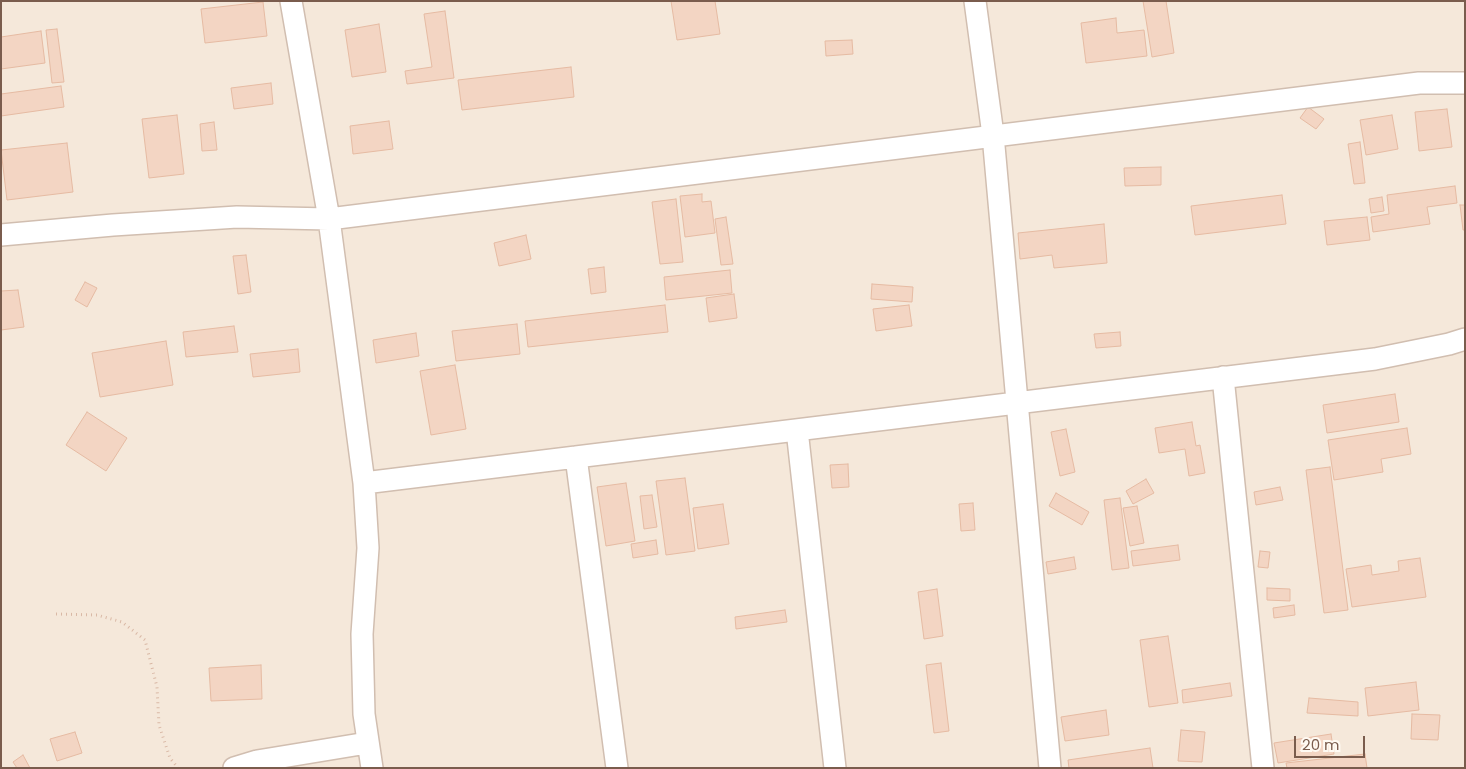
<!DOCTYPE html>
<html>
<head>
<meta charset="utf-8">
<style>
  body { margin:0 }
  #map { position:relative; width:1466px; height:769px; overflow:hidden; background:#fdf6ec; font-family:Poppins,sans-serif }
  canvas { display:block }
  .frame { position:absolute; inset:0; border:2px solid #7a5c4d; pointer-events:none }
  .scale { position:absolute; left:1294px; top:736px; width:71px; height:22px; box-sizing:border-box; border:2px solid #7a5c4d; border-top:0; padding-left:6px; font-size:15px; line-height:18px; white-space:nowrap; color:#7a5c4d; -webkit-text-stroke:4px #fffaf3; paint-order:stroke }
</style>
</head>
<body>
<div id="map">
<canvas width="1466" height="769"></canvas>
<div class="frame"></div>
<div class="scale">20 m</div>
</div>
<script>
const g = document.querySelector('canvas').getContext('2d');
g.lineJoin = 'round';
function fill(path, color) { g.fillStyle = color; g.fill(path, 'evenodd'); }
const shape = rows => new Path2D(rows.map(r => 'M' + r).join(''));
function stroke(path, color, width, dash) { g.strokeStyle = color; g.lineWidth = width; g.lineCap = dash ? 'butt' : 'round'; g.setLineDash(dash || []); g.stroke(path); }
fill(shape([
  [1,1,1465,1,1465,768,1,768]
]), '#f5e8da');
const building = shape([
  [671,1,715,1,720,34,677,40,671,1],
  [1143,1,1166,1,1174,53,1152,57,1143,1],
  [263,2,267,36,205,43,201,9,263,2],
  [445,11,454,78,407,84,405,71,432,67,424,14,445,11],
  [1116,18,1117,33,1144,30,1147,56,1086,63,1081,23,1116,18],
  [379,24,386,72,352,77,345,30,379,24],
  [57,29,64,82,52,83,46,30,57,29],
  [41,31,45,63,1,69,1,37,41,31],
  [852,40,853,54,826,56,825,41,852,40],
  [571,67,574,97,462,110,458,80,571,67],
  [271,83,273,104,234,109,231,88,271,83],
  [61,86,64,107,1,116,1,94,61,86],
  [1308,107,1324,119,1316,129,1300,118,1308,107],
  [1447,109,1452,147,1419,151,1415,112,1447,109],
  [177,115,184,174,149,178,142,119,177,115],
  [1392,115,1398,149,1366,155,1360,120,1392,115],
  [389,121,393,149,353,154,350,126,389,121],
  [214,122,217,150,202,151,200,124,214,122],
  [1360,142,1365,183,1354,184,1348,144,1360,142],
  [67,143,73,192,7,200,1,150,67,143],
  [1161,167,1161,185,1125,186,1124,168,1161,167],
  [1455,186,1457,203,1427,207,1430,224,1373,232,1371,217,1389,214,1387,195,1455,186],
  [702,194,702,202,711,201,715,233,685,237,680,196,702,194],
  [1282,195,1286,224,1195,235,1191,206,1282,195],
  [1382,197,1384,211,1371,213,1369,199,1382,197],
  [676,199,683,262,660,264,652,202,676,199],
  [1460,205,1465,205,1465,230,1463,230,1460,205],
  [726,217,733,264,721,265,715,219,726,217],
  [1367,217,1370,240,1327,245,1324,221,1367,217],
  [1104,224,1107,263,1054,268,1052,255,1020,259,1018,233,1104,224],
  [526,235,531,259,499,266,494,243,526,235],
  [246,255,251,292,238,294,233,256,246,255],
  [604,267,606,292,591,294,588,269,604,267],
  [730,270,732,293,666,300,664,277,730,270],
  [85,282,97,288,87,307,75,300,85,282],
  [872,284,913,287,912,302,871,299,872,284],
  [18,290,24,327,1,330,1,291,18,290],
  [734,294,737,318,709,322,706,298,734,294],
  [665,305,668,332,528,347,525,321,665,305],
  [909,305,912,326,876,331,873,309,909,305],
  [517,324,520,354,456,361,452,331,517,324],
  [234,326,238,352,186,357,183,332,234,326],
  [1120,332,1121,346,1096,348,1094,334,1120,332],
  [416,333,419,356,376,363,373,340,416,333],
  [166,341,173,385,100,397,92,353,166,341],
  [298,349,300,372,253,377,250,354,298,349],
  [455,365,466,429,431,435,420,371,455,365],
  [1395,394,1399,422,1327,433,1323,405,1395,394],
  [87,412,127,438,106,471,66,445,87,412],
  [1192,422,1196,446,1200,445,1205,473,1189,476,1185,449,1159,453,1155,428,1192,422],
  [1407,428,1411,454,1381,459,1383,472,1334,480,1328,440,1407,428],
  [1066,429,1075,472,1060,476,1051,432,1066,429],
  [848,464,849,487,832,488,830,465,848,464],
  [1330,467,1348,610,1324,613,1306,470,1330,467],
  [685,478,695,551,666,555,656,481,685,478],
  [1146,479,1154,493,1133,504,1126,491,1146,479],
  [626,483,635,541,606,546,597,487,626,483],
  [1280,487,1283,500,1256,505,1254,492,1280,487],
  [1056,493,1089,512,1082,525,1049,506,1056,493],
  [652,495,657,527,644,529,640,496,652,495],
  [1120,498,1129,568,1112,570,1104,500,1120,498],
  [973,503,975,530,961,531,959,504,973,503],
  [723,504,729,544,698,549,693,508,723,504],
  [1137,506,1144,543,1130,546,1123,508,1137,506],
  [656,540,658,554,633,558,631,544,656,540],
  [1178,545,1180,560,1133,566,1131,551,1178,545],
  [1260,551,1270,552,1268,568,1258,567,1260,551],
  [1074,557,1076,569,1048,574,1046,562,1074,557],
  [1420,558,1426,597,1352,607,1346,569,1371,565,1372,575,1399,571,1398,561,1420,558],
  [1267,588,1290,589,1290,601,1267,600,1267,588],
  [937,589,943,636,924,639,918,592,937,589],
  [1294,605,1295,615,1274,618,1273,608,1294,605],
  [785,610,787,622,736,629,735,617,785,610],
  [1168,636,1178,703,1149,707,1140,640,1168,636],
  [941,663,949,731,934,733,926,665,941,663],
  [261,665,262,699,211,701,209,668,261,665],
  [1416,682,1419,710,1368,716,1365,688,1416,682],
  [1230,683,1232,696,1183,703,1182,690,1230,683],
  [1309,698,1358,702,1358,716,1307,713,1309,698],
  [1106,710,1109,735,1065,741,1061,717,1106,710],
  [1412,714,1440,715,1438,740,1411,739,1412,714],
  [1181,730,1205,732,1202,762,1178,761,1181,730],
  [75,732,82,753,57,761,50,739,75,732],
  [1331,734,1334,754,1278,763,1274,743,1331,734],
  [1150,748,1153,768,1069,768,1068,760,1150,748],
  [1365,754,1367,768,1287,768,1286,763,1365,754],
  [23,755,30,768,17,768,13,762,23,755]
]);
fill(building, '#f3d5c3');
stroke(building, '#e6bba3', 1);
const street = shape([
  [291,1,329,219,364,483,368,548,362,634,364,714,372,768],
  [975,1,993,135,1050,768],
  [1,235,113,225,237,217,329,219,1419,83,1465,83],
  [1223,377,1263,768],
  [797,430,835,768],
  [576,457,617,768],
  [364,483,1375,359,1449,344,1465,339],
  [234,768,257,761,367,743]
]);
stroke(street, '#d1beb0', 24);
stroke(shape([
  [56,614,97,615,122,622,145,640,157,687,159,725,170,758,178,768]
]), '#d9b8a5', 3, [1, 4]);
stroke(street, '#fff', 21);
</script>
</body>
</html>
